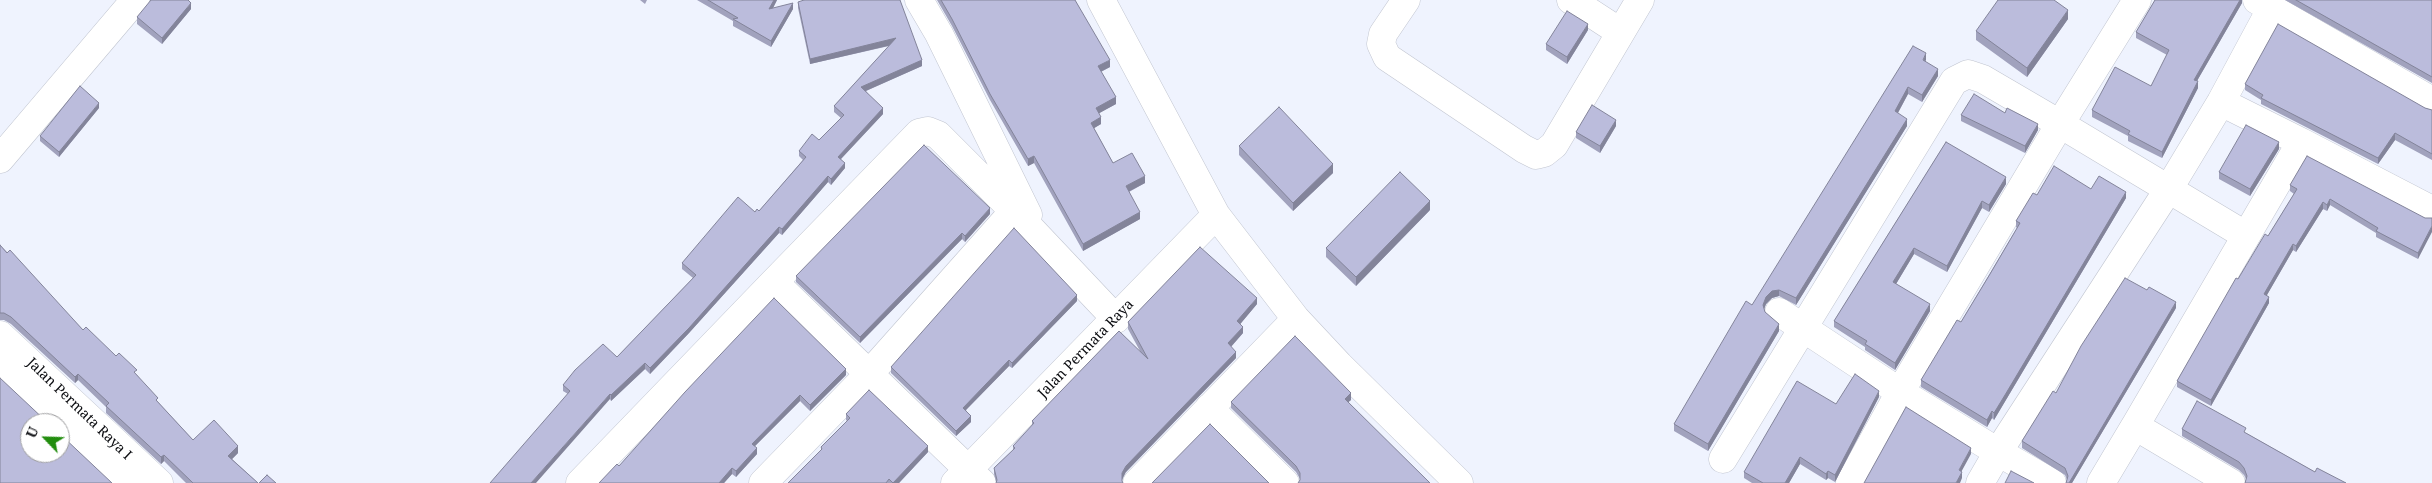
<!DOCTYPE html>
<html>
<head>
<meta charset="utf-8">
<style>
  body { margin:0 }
  #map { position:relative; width:2432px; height:483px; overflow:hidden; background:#eff3fe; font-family:"Noto Serif",serif }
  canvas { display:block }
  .north { position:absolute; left:20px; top:413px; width:50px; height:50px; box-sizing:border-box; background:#fff; border:1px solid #9e9ea0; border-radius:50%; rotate:294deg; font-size:14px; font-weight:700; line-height:20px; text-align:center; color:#0c0d11 }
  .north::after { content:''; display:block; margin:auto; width:18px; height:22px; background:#228d0e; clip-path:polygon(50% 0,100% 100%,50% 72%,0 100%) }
</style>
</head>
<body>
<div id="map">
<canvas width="2432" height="483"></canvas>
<div class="north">U</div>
</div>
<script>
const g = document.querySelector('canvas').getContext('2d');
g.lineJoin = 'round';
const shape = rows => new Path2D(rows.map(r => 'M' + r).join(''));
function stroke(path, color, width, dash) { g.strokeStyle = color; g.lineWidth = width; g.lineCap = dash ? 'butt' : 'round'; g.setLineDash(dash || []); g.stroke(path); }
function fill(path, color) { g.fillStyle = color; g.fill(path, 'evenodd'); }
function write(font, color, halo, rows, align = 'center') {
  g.font = font + ' "Noto Serif",serif'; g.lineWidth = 4.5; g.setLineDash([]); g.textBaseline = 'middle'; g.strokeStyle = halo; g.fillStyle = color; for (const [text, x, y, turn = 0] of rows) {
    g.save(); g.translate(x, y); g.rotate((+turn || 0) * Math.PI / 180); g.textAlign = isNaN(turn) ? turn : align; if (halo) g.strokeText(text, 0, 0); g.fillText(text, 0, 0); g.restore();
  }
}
const minor = shape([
  [919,0,939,34,1028,215],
  [1101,0,1216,215,1296,319,1339,365,1459,483],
  [1406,0,1383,34,1381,44,1387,57,1524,149,1536,155,1544,153,1554,145,1640,0],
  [1571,0,1620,32],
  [2257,0,2432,101],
  [2221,102,2301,142],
  [1779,312,1900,392,1998,452,2052,483],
  [0,335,159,483],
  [0,363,128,483],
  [1209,408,1285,483],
  [2135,426,2301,142,2432,210],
  [1723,459,1954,81,1968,74,1983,79,2060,124,2245,235],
  [580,483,774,282],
  [763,483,869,374,1014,211],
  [955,483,1216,215],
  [982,483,774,282,919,133,928,131,938,135,1014,211,1116,319],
  [1137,483,1296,319],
  [1850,483,1900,392,2060,124,2137,0],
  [1980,483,1998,452,2168,190,2221,102,2271,9],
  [2101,483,2135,426,2231,483]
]);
const tertiary = shape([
  [0,159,135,0]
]);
stroke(minor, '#c1c5d0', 29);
stroke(tertiary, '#c1c5d0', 29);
stroke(minor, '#fff', 28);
stroke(tertiary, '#fff', 28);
fill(shape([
  [640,0,647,0,645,4],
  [697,0,777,0,773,8,793,9,771,47,733,26,733,21],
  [900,0,922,66,866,91,883,114,841,159,845,168,831,185,828,182,782,235,779,233,689,333,650,374,645,369,611,401,610,399,568,394,563,391,563,385,617,357,693,278,682,269,682,263,755,212,759,211,803,160,799,156,799,151,819,140,841,118,834,112,834,106,889,46,810,64,798,8,798,2],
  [937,0,1075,0,1110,67,1101,72,1116,104,1099,113,1101,124,1094,128,1113,163,1145,183,1129,192,1140,219,1083,251,1034,163,1028,166,990,100,952,26],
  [2155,0,2242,0,2242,3,2197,81,2198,88,2162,158,2128,141,2128,136,2092,117,2092,110,2151,86,2167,55,2136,38,2136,32],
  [2285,0,2432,0,2432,83],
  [191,9,162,44,137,24,137,17],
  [2068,19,2027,77,1976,40,1976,31],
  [1588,30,1567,64,1546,50,1546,44],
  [1926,60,1925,62,1938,76,1922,102,1908,94,1898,113,1907,126,1796,305,1779,296,1772,298,1766,304,1764,309,1765,312,1779,331,1708,451,1674,431,1674,424,1752,305],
  [2245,84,2425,108,2432,110,2432,160,2395,140,2378,164,2261,104,2261,100,2245,90],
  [99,108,59,157,40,141,40,136],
  [2005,113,2038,130,2025,153,1961,121,1961,115],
  [1616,126,1600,153,1576,138,1576,132],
  [1946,142,2006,184,1989,212,1982,208,1947,272,1914,254,1896,284,1930,311,1895,370,1865,350,1865,347,1834,327,1834,321],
  [1239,146,1333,173,1293,211,1239,155],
  [2279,149,2250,196,2219,179,2219,172],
  [2290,185,2425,218,2418,259,2376,237,2376,233,2330,205,2327,211,2323,209,2296,252,2293,250,2267,295,2269,303,2211,406,2177,387,2177,381,2238,279,2268,236,2294,194,2290,191],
  [2091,189,2126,198,1994,420,1992,418,1987,427,1921,387,1921,380,1961,322,2017,228,2016,227,2016,221,2037,195],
  [1430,210,1356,286,1326,257,1326,248],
  [990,214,965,242,962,239,860,343,796,282,796,276],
  [0,245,83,330,137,375,158,402,193,440,238,453,232,459,258,483,186,483,164,461,161,464,106,413,106,407,78,380,75,383,11,324,4,320,0,320],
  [1077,301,1012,368,1009,366,966,410,971,422,956,436,891,373,891,367],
  [1257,304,1240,324,1243,333,1231,347,1236,358,1126,472,996,482,994,474,994,468,1013,450,1013,446,1032,426,1032,421,1140,351,1128,329,1128,322],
  [2176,308,2072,483,2066,483,2067,480,2065,475,2022,448,2022,441,2056,393],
  [846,375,810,411,800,401,755,446,757,454,736,477,732,474,724,483,599,483,619,466],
  [1879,397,1835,482,1828,478,1826,480,1800,464,1789,483,1752,483,1744,478,1744,472],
  [1351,400,1348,402,1300,479,1296,472,1231,408,1231,402],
  [846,414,928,452,899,483,788,483,821,451,821,447,847,421,846,420],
  [2182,429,2246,433,2315,472,2346,483,2246,479,2244,475,2239,470,2182,436]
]), '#a1a2bd');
fill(shape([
  [774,0,777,0,769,16,769,9],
  [2240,0,2242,0,2242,3,2194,86,2194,80],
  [191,3,191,9,162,44,162,38],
  [793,3,793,9,771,47,771,41],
  [2068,10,2068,19,2027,77,2027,68],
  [1588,24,1588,30,1567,64,1567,57],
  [896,38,896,44,810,64,810,59],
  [1926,53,1926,60,1923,67,1923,60],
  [922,60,922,66,861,93,861,87],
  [1110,60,1110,67,1098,73,1098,66],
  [1938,69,1938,76,1922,102,1922,95],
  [2198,81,2198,88,2162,158,2162,152],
  [1908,87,1908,94,1895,118,1895,111],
  [1116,97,1116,104,1096,115,1096,108],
  [99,103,99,108,59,157,59,152],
  [883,108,883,114,838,162,838,157],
  [1101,117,1101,124,1091,130,1091,123],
  [1907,119,1907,126,1796,305,1796,298],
  [1616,120,1616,126,1600,153,1600,146],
  [2038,124,2038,130,2025,153,2025,146],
  [2395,133,2395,140,2378,164,2378,158],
  [2279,142,2279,149,2250,196,2250,189],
  [1034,156,1034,163,1028,166,1028,159],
  [845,163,845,168,831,185,831,179],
  [1333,164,1333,173,1293,211,1293,203],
  [828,176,828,182,782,235,782,229],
  [1145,176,1145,183,1126,193,1126,186],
  [2006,177,2006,184,1989,212,1989,205],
  [2126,192,2126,198,1994,420,1994,413],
  [2330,199,2330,205,2327,211,2327,205],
  [1430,201,1430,210,1356,286,1356,277],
  [1982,201,1982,208,1947,272,1947,266],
  [2323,202,2323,209,2296,252,2296,246],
  [990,208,990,214,965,242,965,236],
  [1140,212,1140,219,1083,251,1083,244],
  [2432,226,2432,232,2418,259,2418,253],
  [779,227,779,233,689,333,650,374,650,368],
  [962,233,962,239,860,343,860,337],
  [2293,244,2293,250,2264,300,2264,294],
  [1914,248,1914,254,1893,289,1893,282],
  [1779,290,1779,296,1772,298,1766,304,1763,312,1763,305,1766,297,1772,291],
  [1077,295,1077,301,1012,368,1012,363],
  [2269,297,2269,303,2211,406,2211,400],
  [1257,298,1257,304,1237,328,1237,321],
  [2176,302,2176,308,2072,483,2069,483],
  [1930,304,1930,311,1895,370,1895,363],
  [1779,324,1779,331,1708,451,1708,444],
  [1243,327,1243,333,1228,350,1228,343],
  [1236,352,1236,358,1126,472,1122,480,1122,473,1126,466],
  [1009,360,1009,366,963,413,963,408],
  [645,363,645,369,611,401,611,395],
  [846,369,846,375,810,411,810,405],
  [78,374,78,380,75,383,75,377],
  [1879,391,1879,397,1835,482,1835,475],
  [1351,393,1351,400,1345,405,1345,399],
  [610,394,610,399,536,483,531,483],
  [800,395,800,401,752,449,752,444],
  [1992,411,1992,418,1987,427,1987,420],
  [971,416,971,422,956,436,956,431],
  [238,446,238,453,228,463,228,456],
  [928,446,928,452,899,483,893,483],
  [757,448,757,454,736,477,736,471],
  [1971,448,1971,454,1959,476,1959,470],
  [164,455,164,461,161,464,161,457],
  [1800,457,1800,464,1789,483,1785,483],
  [732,468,732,474,724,483,719,483],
  [1828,471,1828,478,1826,480,1826,474],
  [1962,472,1962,478,1960,483,1956,483]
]), '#83849a');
const building = shape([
  [151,0,188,0,191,3,162,38,137,17,151,0],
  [708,0,774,0,769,9,793,3,771,41,733,19,738,18,708,0],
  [804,0,900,0,922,60,861,87,883,108,838,157,845,163,831,179,828,176,782,229,779,227,689,328,650,368,645,363,611,395,610,394,531,483,490,483,570,391,563,385,575,370,603,344,617,357,696,275,682,263,738,197,755,212,757,209,759,211,806,157,799,151,812,134,819,140,844,115,834,106,896,38,810,59,798,2,804,0],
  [941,0,1075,0,1110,60,1098,66,1116,97,1096,108,1101,117,1091,123,1113,163,1132,153,1145,176,1126,186,1140,212,1083,244,1034,156,1028,159,990,94,952,19,941,0],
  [1998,0,2054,0,2068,10,2027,68,1976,31,1998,0],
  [2155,0,2240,0,2194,80,2198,81,2162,152,2128,134,2130,131,2092,110,2115,67,2151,86,2169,50,2136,32,2155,0],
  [2296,0,2432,0,2432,77,2296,0],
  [1567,11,1588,24,1567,57,1546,44,1567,11],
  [2278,24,2425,108,2432,110,2432,154,2395,133,2378,158,2261,98,2263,95,2245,84,2278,24],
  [1913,46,1926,53,1923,60,1938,69,1922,95,1908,87,1895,111,1907,119,1796,298,1779,290,1772,291,1766,297,1763,305,1765,312,1779,324,1708,444,1674,424,1746,301,1752,305,1913,46],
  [80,86,99,103,59,152,40,136,80,86],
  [1974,94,2005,113,2007,108,2038,124,2025,146,1961,115,1974,94],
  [1592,105,1616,120,1600,146,1576,132,1592,105],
  [1279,107,1333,164,1293,203,1239,146,1279,107],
  [2246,125,2279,142,2250,189,2219,172,2246,125],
  [1946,142,2006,177,1989,205,1982,201,1947,266,1914,248,1893,282,1930,304,1895,363,1865,344,1867,341,1834,321,1946,142],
  [924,145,990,208,965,236,962,233,860,337,796,276,924,145],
  [2307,156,2425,218,2432,218,2432,226,2418,253,2376,231,2378,228,2330,199,2327,205,2323,202,2296,246,2293,244,2264,294,2269,297,2211,400,2177,381,2236,278,2238,279,2265,234,2268,236,2297,189,2290,185,2307,156],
  [2054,166,2091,189,2099,176,2126,192,2005,395,1994,413,1992,411,1987,420,1921,380,1957,320,1961,322,1990,274,2020,223,2016,221,2033,193,2037,195,2054,166],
  [1400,172,1430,201,1356,277,1326,248,1400,172],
  [1014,228,1077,295,1012,363,1009,360,963,408,971,416,956,431,891,367,1014,228],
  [0,245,7,253,10,250,83,330,86,327,116,356,119,353,137,370,134,372,158,398,156,400,193,440,214,420,238,446,228,456,258,483,193,483,164,455,161,457,106,406,109,403,78,374,75,377,11,317,4,313,0,313,0,245],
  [1200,247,1257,298,1237,321,1243,327,1228,343,1236,352,1126,466,1122,473,1122,481,1123,483,996,483,997,480,994,468,1015,448,1013,446,1034,423,1032,421,1119,331,1148,359,1128,322,1200,247],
  [2125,278,2147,290,2149,287,2176,302,2069,483,2066,483,2068,476,2065,468,2022,441,2053,391,2056,393,2081,346,2125,278],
  [774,298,846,369,810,405,800,395,752,444,757,448,736,471,732,468,719,483,599,483,617,464,619,466,685,392,774,298],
  [1295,336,1351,393,1345,399,1430,483,1298,483,1300,480,1300,473,1296,466,1231,402,1295,336],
  [1855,374,1879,391,1835,475,1828,471,1826,474,1800,457,1785,483,1763,483,1744,472,1797,381,1836,404,1855,374],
  [0,378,48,423,30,423,30,453,60,453,60,434,112,483,0,483,0,378],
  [869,390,928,446,893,483,889,479,886,483,788,483,822,449,821,447,850,418,846,414,869,390],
  [2197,401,2246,428,2244,432,2315,472,2317,468,2346,483,2245,483,2247,476,2244,468,2239,462,2182,429,2197,401],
  [1906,407,1971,448,1959,470,1962,472,1956,483,1864,483,1906,407],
  [1210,424,1269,483,1152,483,1210,424],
  [2011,471,2034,483,2005,483,2011,471],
  [267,475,276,483,259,483,267,475]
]);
fill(building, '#bbbcdc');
stroke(building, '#83849a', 1);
write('14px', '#0c0d11', '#fff', [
  ["Jalan Permata Raya",1086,349,-46],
  ["Jalan Permata Raya I",79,409,44]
]);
</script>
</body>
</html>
